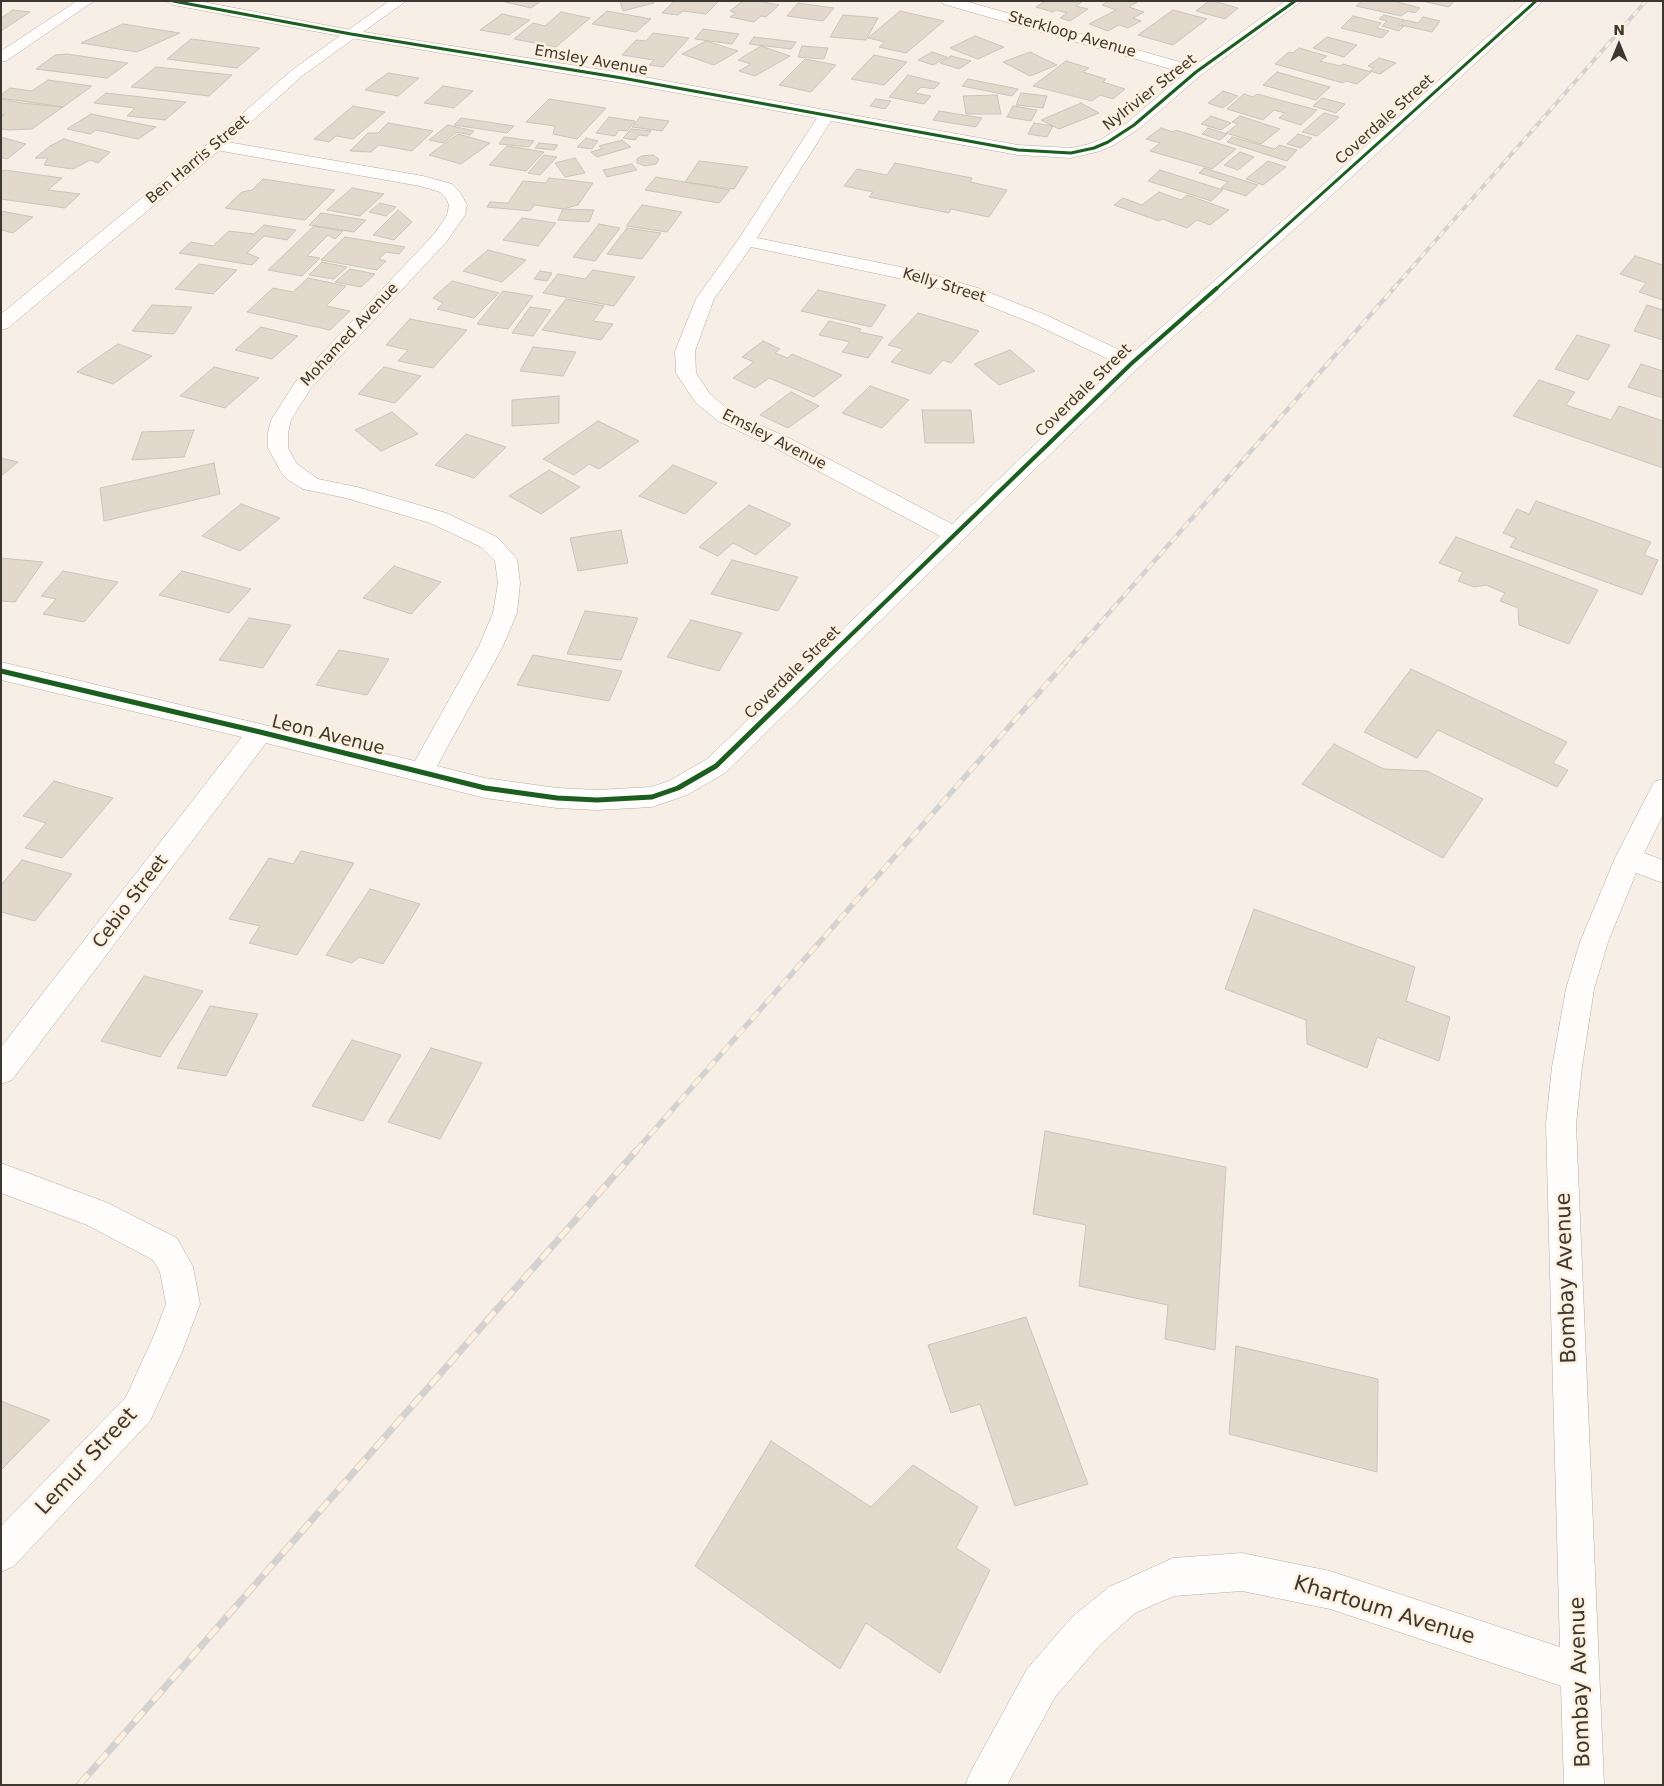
<!DOCTYPE html>
<html>
<head>
<meta charset="utf-8">
<style>
  body { margin:0 }
  #map { position:relative; width:1664px; height:1786px; overflow:hidden; background:#f7efe5; font-family:"DejaVu Sans",sans-serif }
  canvas { display:block }
  .frame { position:absolute; inset:0; border:2px solid #3c3730; pointer-events:none }
  .north { position:absolute; left:1594px; top:20px; width:50px; height:50px; -webkit-text-stroke:4px #fef0de; paint-order:stroke; rotate:0deg; font-size:14px; font-weight:700; line-height:20px; text-align:center; color:#3c3730 }
  .north::after { content:''; display:block; margin:auto; width:18px; height:22px; background:#3c3730; clip-path:polygon(50% 0,100% 100%,50% 72%,0 100%) }
</style>
</head>
<body>
<div id="map">
<canvas width="1664" height="1786"></canvas>
<div class="frame"></div>
<div class="north">N</div>
</div>
<script>
const g = document.querySelector('canvas').getContext('2d');
g.lineJoin = 'round';
function fill(path, color) { g.fillStyle = color; g.fill(path, 'evenodd'); }
const shape = rows => new Path2D(rows.map(r => 'M' + r).join(''));
function stroke(path, color, width, dash) { g.strokeStyle = color; g.lineWidth = width; g.lineCap = dash ? 'butt' : 'round'; g.setLineDash(dash || []); g.stroke(path); }
function write(font, color, halo, rows, align = 'center') {
  g.font = font + ' "DejaVu Sans",sans-serif'; g.lineWidth = 5; g.setLineDash([]); g.textBaseline = 'middle'; g.strokeStyle = halo; g.fillStyle = color; for (const [text, x, y, turn = 0] of rows) {
    g.save(); g.translate(x, y); g.rotate((+turn || 0) * Math.PI / 180); g.textAlign = isNaN(turn) ? turn : align; if (halo) g.strokeText(text, 0, 0); g.fillText(text, 0, 0); g.restore();
  }
}
const building = shape([
  [501,1,541,1,531,8,501,1],
  [620,1,653,1,654,3,623,11,620,1],
  [674,1,719,1,706,14,683,11,678,15,662,13,674,1],
  [743,1,758,1,779,5,766,17,761,16,754,22,730,17,736,13,730,11,743,1],
  [1045,1,1083,1,1076,6,1088,9,1070,21,1060,18,1067,13,1056,10,1053,12,1036,7,1045,1],
  [1108,1,1137,2,1129,7,1144,12,1133,18,1141,21,1128,28,1119,25,1108,31,1089,24,1116,10,1102,5,1108,1],
  [1209,1,1213,1,1238,8,1225,19,1196,11,1209,1],
  [1362,1,1394,1,1420,8,1415,13,1408,11,1401,16,1356,6,1362,1],
  [1422,1,1454,1,1449,7,1422,1],
  [798,3,834,8,823,21,787,16,798,3],
  [13,10,30,12,1,31,1,18,13,10],
  [1173,10,1207,19,1173,45,1138,35,1173,10],
  [607,11,651,19,636,32,592,24,607,11],
  [900,11,944,21,906,53,879,47,885,42,868,38,900,11],
  [561,12,590,18,556,47,514,39,533,23,545,26,561,12],
  [502,14,530,20,509,35,480,30,502,14],
  [843,15,878,18,866,40,830,37,843,15],
  [1384,15,1404,20,1398,25,1404,26,1399,31,1382,26,1387,21,1379,19,1384,15],
  [1353,16,1381,23,1377,28,1389,31,1382,38,1341,28,1353,16],
  [1423,17,1440,21,1432,32,1401,25,1405,20,1418,23,1423,17],
  [123,24,180,33,137,52,81,43,123,24],
  [703,29,739,34,732,44,695,39,703,29],
  [653,33,689,38,663,67,649,65,654,60,622,55,636,40,646,41,653,33],
  [975,36,1004,47,978,59,950,48,975,36],
  [754,37,796,42,791,49,749,44,754,37],
  [1327,37,1357,45,1344,57,1313,48,1327,37],
  [191,39,260,48,237,68,167,59,191,39],
  [706,41,738,51,714,65,682,54,706,41],
  [761,46,790,56,755,76,739,71,751,64,738,60,761,46],
  [802,46,828,48,824,59,798,57,802,46],
  [1299,48,1327,56,1320,61,1340,66,1343,64,1371,72,1357,84,1346,81,1343,83,1275,64,1289,52,1293,53,1299,48],
  [932,52,947,57,933,65,918,60,932,52],
  [1030,52,1057,65,1030,76,1003,62,1030,52],
  [67,54,128,63,107,78,36,69,55,55,67,54],
  [874,55,907,62,884,85,851,79,874,55],
  [951,56,971,61,959,69,940,63,951,56],
  [1379,58,1396,63,1380,74,1370,71,1374,68,1368,66,1379,58],
  [805,59,836,65,811,92,779,85,805,59],
  [1066,61,1089,68,1083,72,1106,79,1103,82,1125,89,1113,99,1100,95,1092,101,1033,86,1066,61],
  [156,67,232,75,209,96,131,87,156,67],
  [1277,72,1330,87,1316,100,1263,85,1277,72],
  [388,73,419,78,398,96,365,90,388,73],
  [908,75,940,83,934,89,921,87,915,93,931,96,924,104,889,97,908,75],
  [968,79,1018,89,1012,96,962,86,968,79],
  [48,80,92,86,63,107,1,98,1,95,10,88,32,91,48,80],
  [443,86,473,91,454,108,424,103,443,86],
  [1223,91,1238,96,1223,108,1208,103,1223,91],
  [106,93,186,102,165,120,127,116,135,108,94,103,106,93],
  [1021,93,1047,96,1043,108,1016,105,1021,93],
  [1244,94,1253,97,1257,94,1317,110,1301,125,1279,118,1285,113,1274,110,1263,120,1227,109,1244,94],
  [997,95,1001,114,966,114,963,96,997,95],
  [1322,98,1345,104,1336,113,1313,106,1322,98],
  [1,99,22,103,63,107,32,129,8,130,1,129,1,117,4,115,1,114,1,99],
  [549,99,606,108,577,139,553,134,555,126,526,122,549,99],
  [876,99,891,101,885,109,870,106,876,99],
  [1081,103,1099,113,1059,129,1041,120,1081,103],
  [353,106,385,112,353,139,336,136,329,142,314,139,353,106],
  [1013,106,1037,110,1031,121,1007,117,1013,106],
  [939,111,982,118,976,127,933,120,939,111],
  [1324,113,1339,117,1317,136,1302,132,1324,113],
  [91,114,156,127,138,139,96,130,90,134,67,129,91,114],
  [1211,116,1231,123,1221,130,1201,124,1211,116],
  [1240,116,1280,129,1261,144,1226,133,1238,124,1232,122,1240,116],
  [609,117,635,121,627,131,619,130,615,136,596,133,609,117],
  [640,117,669,121,662,131,632,127,640,117],
  [461,118,514,126,507,133,454,125,461,118],
  [388,123,433,131,412,151,379,145,371,152,350,151,368,133,378,133,388,123],
  [1034,123,1053,126,1047,137,1028,134,1034,123],
  [448,125,474,131,470,135,457,132,443,143,429,140,448,125],
  [1161,128,1173,132,1176,130,1236,149,1212,169,1150,151,1160,143,1146,139,1161,128],
  [1208,128,1227,134,1220,140,1202,134,1208,128],
  [631,129,651,131,647,136,639,135,635,140,623,138,631,129],
  [458,134,490,143,461,164,429,155,458,134],
  [1298,134,1312,138,1301,148,1287,144,1298,134],
  [1,137,26,144,7,159,1,158,1,137],
  [504,137,534,141,529,147,499,144,504,137],
  [1232,137,1275,149,1279,145,1297,150,1287,161,1227,142,1232,137],
  [586,138,598,141,592,149,577,147,586,138],
  [64,139,110,152,98,163,90,160,73,169,44,165,48,158,35,158,50,146,64,139],
  [622,140,631,147,597,157,591,152,602,149,599,146,622,140],
  [539,143,558,145,554,150,535,148,539,143],
  [507,146,544,152,526,171,489,165,507,146],
  [1240,152,1254,157,1238,170,1224,165,1240,152],
  [544,155,557,157,540,175,528,173,544,155],
  [653,155,659,159,656,164,645,166,637,163,637,159,641,156,653,155],
  [575,158,585,173,565,177,555,163,575,158],
  [699,161,748,167,734,189,685,182,699,161],
  [1268,161,1286,167,1263,185,1246,179,1268,161],
  [895,163,972,178,970,182,1007,190,989,217,951,209,949,213,869,197,873,192,844,186,857,169,887,175,895,163],
  [632,164,637,170,607,177,603,170,632,164],
  [1204,168,1258,185,1246,196,1221,188,1228,182,1199,173,1204,168],
  [4,170,62,178,48,190,80,194,65,208,1,199,1,172,4,170],
  [1160,170,1223,190,1211,201,1148,181,1160,170],
  [656,177,730,190,719,203,645,190,656,177],
  [549,178,593,183,578,205,563,209,534,205,530,211,487,207,490,202,508,203,523,181,546,183,549,178],
  [263,179,335,190,305,220,225,208,242,192,252,190,263,179],
  [352,188,384,194,360,216,327,210,352,188],
  [1159,192,1181,200,1187,195,1229,210,1210,225,1197,220,1187,228,1162,219,1159,221,1114,205,1123,198,1142,205,1159,192],
  [380,203,396,207,386,216,369,212,380,203],
  [642,205,682,212,667,232,626,226,642,205],
  [563,209,594,210,589,222,558,220,563,209],
  [398,210,412,222,394,240,373,235,398,210],
  [1,211,33,217,13,233,1,230,1,211],
  [321,213,366,220,354,232,309,225,321,213],
  [522,218,556,223,538,246,503,240,522,218],
  [599,224,620,228,595,261,573,257,599,224],
  [264,225,296,230,287,240,264,236,247,253,259,258,252,265,179,253,191,242,213,246,229,231,254,234,264,225],
  [314,226,343,231,335,239,328,235,307,256,320,258,302,276,268,270,314,226],
  [627,228,661,233,642,259,607,254,627,228],
  [345,237,405,247,399,254,386,252,379,259,386,261,377,270,321,260,345,237],
  [488,250,526,260,502,282,463,271,488,250],
  [1635,256,1663,265,1663,300,1639,292,1646,283,1620,274,1635,256],
  [322,262,347,267,334,279,309,275,322,262],
  [199,264,237,270,213,294,175,289,199,264],
  [350,269,375,274,361,287,335,282,350,269],
  [593,270,635,277,614,306,543,293,558,274,585,279,593,270],
  [540,271,552,273,547,281,534,279,540,271],
  [308,278,346,286,326,306,350,311,330,330,247,312,273,288,293,292,308,278],
  [452,281,499,293,474,318,437,309,443,303,433,298,452,281],
  [818,290,886,305,871,327,801,311,818,290],
  [503,291,533,296,508,329,477,324,503,291],
  [566,299,604,306,593,321,613,324,601,340,542,330,566,299],
  [152,305,192,307,174,334,132,331,152,305],
  [1647,305,1663,310,1663,340,1634,331,1647,305],
  [530,307,551,310,533,336,512,333,530,307],
  [918,313,979,331,951,363,943,360,930,374,891,362,903,349,888,345,918,313],
  [410,319,467,330,433,368,398,361,408,350,386,345,410,319],
  [829,321,861,329,859,332,883,337,868,358,842,352,850,342,819,335,829,321],
  [261,327,298,336,272,359,235,350,261,327],
  [1577,335,1610,345,1588,380,1555,369,1577,335],
  [763,341,780,349,775,353,788,358,792,354,842,375,814,397,769,378,755,388,733,378,754,362,742,357,763,341],
  [118,344,152,356,113,384,77,372,118,344],
  [533,347,576,352,563,376,520,371,533,347],
  [1010,350,1035,371,999,385,974,364,1010,350],
  [1641,364,1663,371,1663,398,1628,387,1641,364],
  [214,367,259,378,225,408,180,396,214,367],
  [384,367,421,376,395,403,358,394,384,367],
  [1539,380,1575,392,1566,405,1611,420,1619,406,1663,421,1663,468,1513,416,1539,380],
  [870,386,909,400,882,428,842,413,870,386],
  [791,392,819,406,788,428,760,415,791,392],
  [559,396,559,423,512,426,512,400,559,396],
  [922,410,971,410,974,443,925,443,922,410],
  [392,412,418,434,381,451,355,430,392,412],
  [598,421,639,441,599,469,589,464,574,475,543,459,598,421],
  [194,430,184,457,132,460,142,432,194,430],
  [466,434,506,447,474,478,435,465,466,434],
  [1,458,18,462,1,476,1,458],
  [214,463,220,494,104,521,100,488,214,463],
  [673,465,717,483,685,514,639,496,673,465],
  [549,470,580,487,541,514,509,496,549,470],
  [1536,501,1651,542,1644,555,1658,560,1642,595,1510,547,1516,538,1503,533,1517,509,1529,514,1536,501],
  [241,504,280,518,240,551,202,536,241,504],
  [749,505,791,524,756,555,733,543,718,556,699,547,749,505],
  [621,530,628,563,578,571,570,538,621,530],
  [1456,537,1598,590,1569,644,1519,625,1518,608,1500,601,1505,593,1486,585,1474,587,1458,581,1463,572,1439,563,1456,537],
  [1,558,43,562,15,602,1,601,1,558],
  [732,560,798,577,778,611,711,594,732,560],
  [394,566,441,582,411,614,363,598,394,566],
  [63,571,118,582,84,622,43,614,56,599,41,596,63,571],
  [182,571,251,589,229,613,159,595,182,571],
  [585,611,638,618,621,660,567,654,585,611],
  [249,618,291,625,263,668,219,660,249,618],
  [691,620,742,633,719,671,667,657,691,620],
  [339,650,389,659,367,695,316,685,339,650],
  [533,655,622,671,609,701,517,685,533,655],
  [1411,669,1567,742,1553,763,1568,770,1557,787,1438,730,1417,758,1364,732,1411,669],
  [1334,744,1384,769,1427,771,1483,799,1443,858,1302,784,1334,744],
  [54,781,113,798,62,858,25,848,46,823,23,816,54,781],
  [301,851,354,863,297,955,249,943,260,926,229,919,269,858,293,864,301,851],
  [22,860,72,874,35,921,1,912,1,885,22,860],
  [370,889,420,904,383,964,359,957,352,963,326,955,370,889],
  [1254,909,1415,967,1406,1001,1450,1017,1439,1061,1377,1037,1367,1068,1307,1044,1306,1020,1225,989,1254,909],
  [144,976,203,991,160,1057,101,1041,144,976],
  [210,1006,258,1014,226,1076,177,1068,210,1006],
  [352,1040,401,1055,363,1121,312,1106,352,1040],
  [431,1048,482,1063,440,1139,388,1122,431,1048],
  [1045,1131,1226,1167,1215,1350,1165,1339,1168,1305,1079,1286,1086,1225,1033,1214,1045,1131],
  [1026,1317,1088,1484,1015,1506,980,1404,951,1413,928,1345,1026,1317],
  [1236,1346,1378,1379,1377,1472,1229,1434,1236,1346],
  [1,1401,50,1420,1,1470,1,1401],
  [771,1441,871,1507,913,1465,978,1507,956,1548,990,1570,940,1673,866,1623,840,1669,695,1566,771,1441]
]);
fill(building, '#e2d8cc');
stroke(building, '#cac4bc', 1);
const street = shape([
  [77,1,94,1,6,61,1,62,1,51,77,1],
  [166,1,198,1,351,30,622,73,1018,145,1071,148,1089,144,1102,139,1128,122,1185,73,943,4,941,1,965,1,1194,66,1285,1,1302,1,1201,75,1140,128,1114,145,1100,151,1071,158,1018,155,831,121,757,238,920,271,978,288,1046,315,1130,355,1286,218,1527,1,1543,1,1298,226,1139,367,725,773,687,795,652,807,597,810,557,808,485,798,266,743,12,1080,1,1084,1,1047,242,737,1,680,1,662,415,761,479,646,493,613,498,583,495,561,481,547,430,523,346,498,303,489,288,480,281,472,268,448,268,433,271,420,296,381,435,233,447,215,449,205,446,198,440,192,420,186,216,150,210,148,208,145,210,142,216,140,423,176,452,184,460,192,467,205,465,215,447,241,311,388,291,420,288,433,288,448,297,464,318,479,357,487,446,513,497,537,517,559,520,583,517,613,503,646,437,766,485,778,557,788,597,790,651,787,669,781,707,759,940,536,777,449,718,421,695,402,676,373,675,351,696,299,738,240,817,118,622,83,351,38,173,5,166,1],
  [751,247,917,282,964,296,1032,323,1119,364,952,524,791,439,732,413,710,394,696,373,695,351,714,299,751,247],
  [1663,779,1663,815,1644,853,1663,860,1663,883,1636,873,1608,942,1594,989,1582,1067,1576,1124,1604,1785,1564,1785,1561,1686,1330,1609,1242,1591,1174,1596,1135,1613,1100,1645,1055,1697,1007,1785,965,1785,971,1771,1027,1669,1072,1617,1109,1587,1173,1558,1242,1553,1330,1571,1560,1647,1546,1124,1552,1067,1566,989,1580,942,1615,858,1654,782,1663,779],
  [1,1163,108,1203,177,1238,193,1267,200,1304,182,1352,150,1421,14,1566,1,1572,1,1526,126,1397,155,1333,166,1304,160,1272,153,1260,87,1225,1,1193,1,1163]
]);
const secondary = shape([
  [389,1,406,1,302,76,222,148,8,328,1,330,1,314,210,142,292,70,389,1]
]);
stroke(street, '#b3ada5', 1);
stroke(secondary, '#b3ada5', 1);
fill(street, '#fefdfb');
fill(secondary, '#fefdfb');
const railFar3 = shape([
  [1393,289,1646,1]
]);
const railFar2 = shape([
  [1064,664,1394,288]
]);
const railFar1 = shape([
  [635,1152,1065,663]
]);
const rail = shape([
  [79,1785,636,1151]
]);
stroke(railFar3, '#d4d2d0', 4);
stroke(railFar2, '#d4d2d0', 4.5);
stroke(railFar1, '#d4d2d0', 5.5);
stroke(rail, '#d4d2d0', 7);
stroke(railFar3, '#fef0de', 2.5, [7]);
stroke(railFar2, '#fef0de', 3, [9]);
stroke(railFar1, '#fef0de', 4, [11]);
stroke(rail, '#fef0de', 5, [14]);
stroke(shape([
  [173,1,351,34,622,78,1018,150,1071,153,1094,148,1108,142,1134,125,1196,72,1295,1],
  [1216,289,1536,1]
]), '#1b5e20', 3);
stroke(shape([
  [821,664,1132,363,1217,288]
]), '#1b5e20', 4);
stroke(shape([
  [1,671,260,732,485,788,557,798,597,800,652,797,678,788,716,766,822,663]
]), '#1b5e20', 5);
write('15px', '#3c3730', '#fef0de', [
  ["Sterkloop Avenue",1072,35,16],
  ["Emsley Avenue",591,61,10],
  ["Nylrivier Street",1150,93,-38],
  ["Coverdale Street",1385,120,-42],
  ["Ben Harris Street",198,160,-40],
  ["Kelly Street",944,286,17],
  ["Mohamed Avenue",350,335,-47],
  ["Coverdale Street",1084,391,-44],
  ["Emsley Avenue",774,440,27],
  ["Coverdale Street",793,673,-44]
]);
write('18px', '#3c3730', '#fef0de', [
  ["Leon Avenue",328,736,14],
  ["Cebio Street",131,902,-53]
]);
write('21px', '#3c3730', '#fef0de', [
  ["Bombay Avenue",1567,1278,-92],
  ["Lemur Street",87,1462,-47],
  ["Khartoum Avenue",1384,1611,17],
  ["Bombay Avenue",1581,1682,-92]
]);
</script>
</body>
</html>
